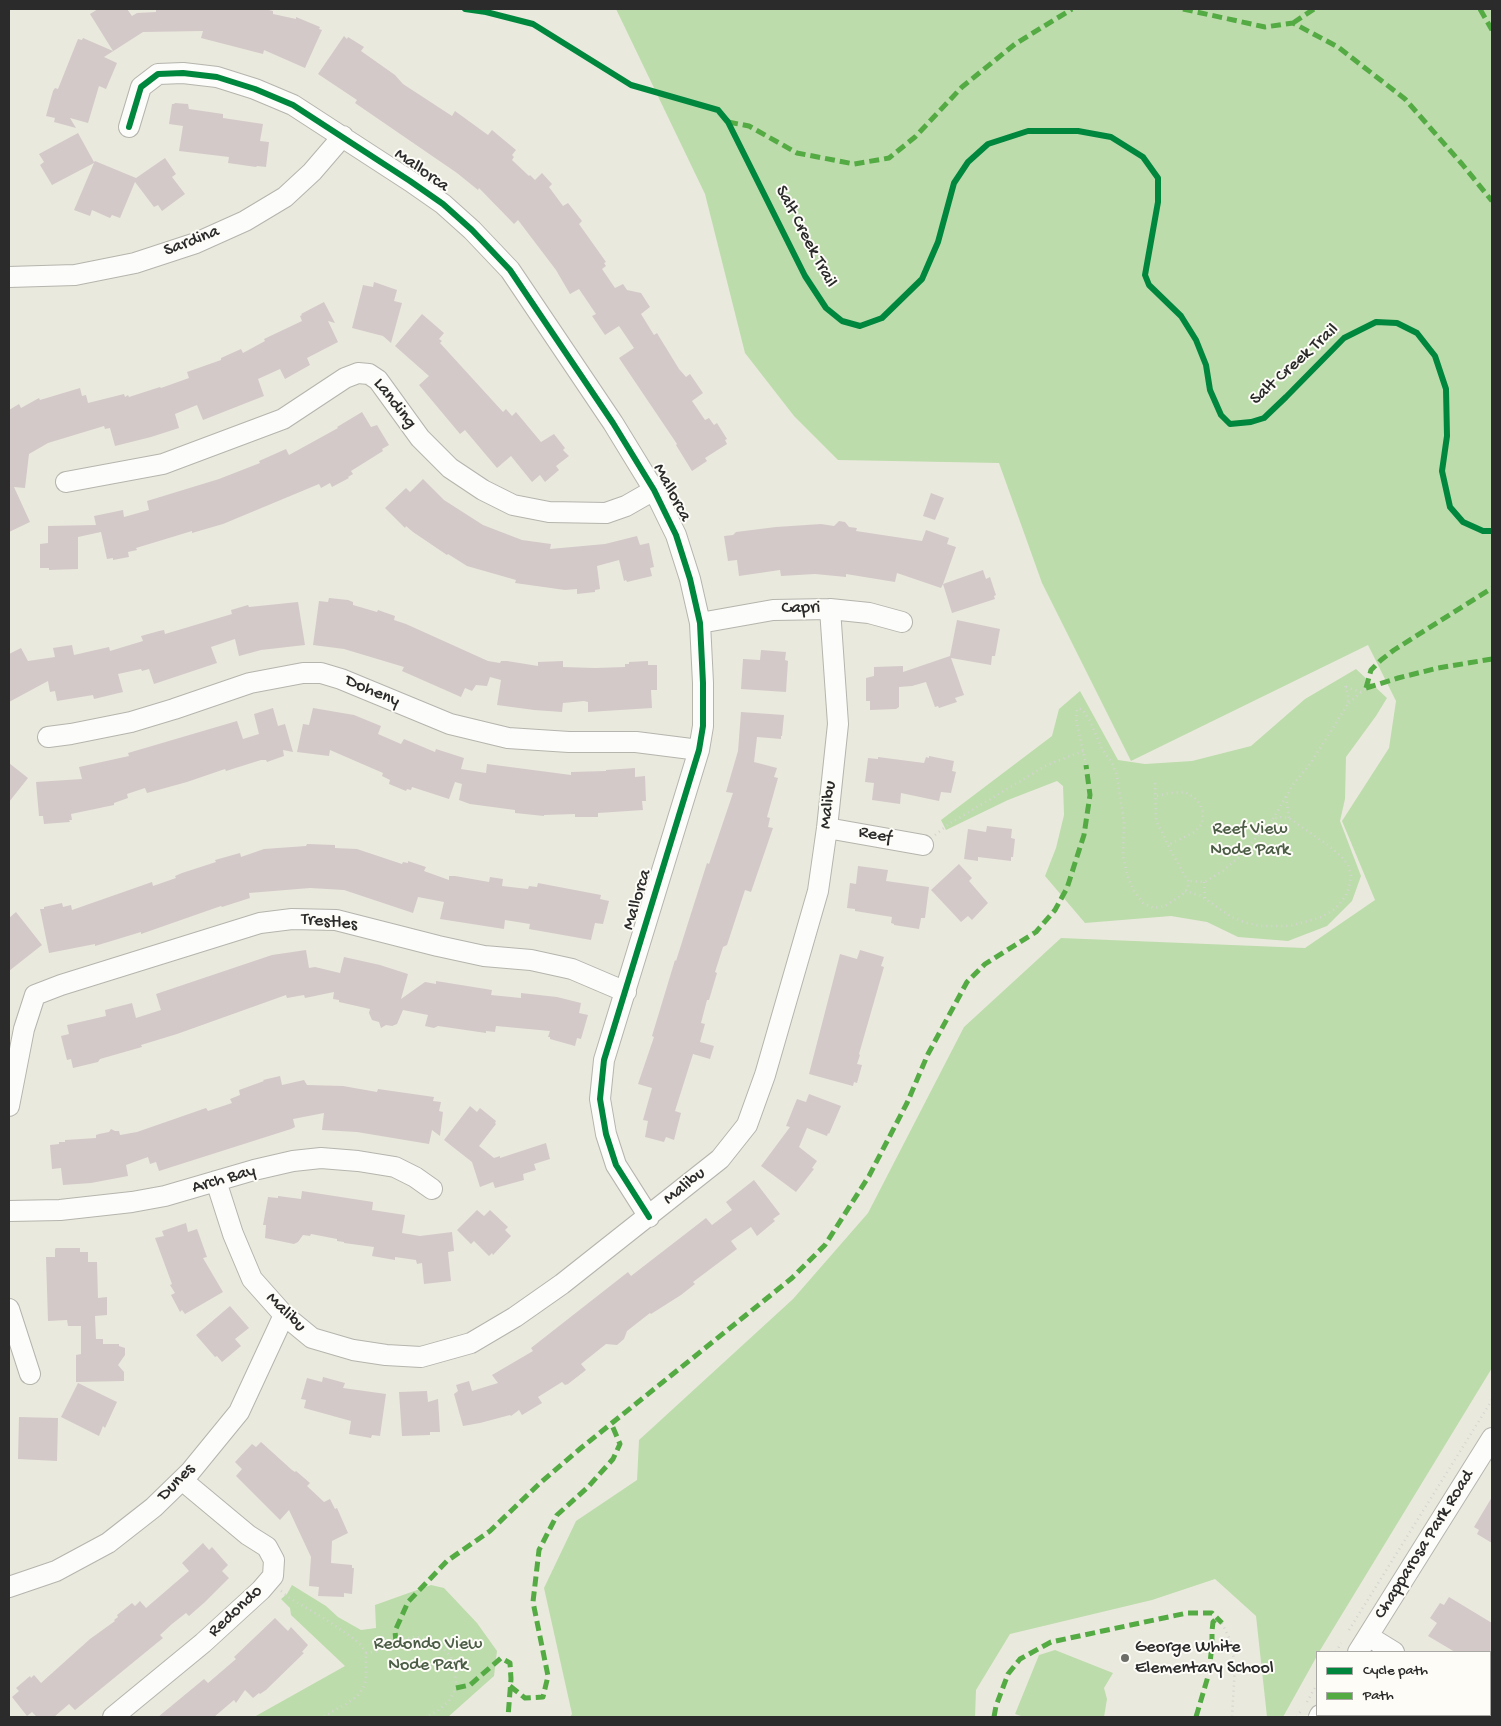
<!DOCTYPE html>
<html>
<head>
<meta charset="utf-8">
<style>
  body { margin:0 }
  #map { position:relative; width:1501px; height:1726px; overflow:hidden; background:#eae9dd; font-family:"Gochi Hand",sans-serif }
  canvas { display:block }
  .frame { position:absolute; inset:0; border:10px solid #2b2b2b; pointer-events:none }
  .legend { position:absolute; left:1316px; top:1651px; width:175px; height:65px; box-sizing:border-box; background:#fdfcf7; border:1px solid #a9a8a5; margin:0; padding:6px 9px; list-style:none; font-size:15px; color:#2b2b2b }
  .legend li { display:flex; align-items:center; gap:10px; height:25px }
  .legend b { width:25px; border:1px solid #a9a8a5 }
</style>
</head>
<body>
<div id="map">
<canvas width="1501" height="1726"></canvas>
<div class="frame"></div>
<ul class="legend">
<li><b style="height:6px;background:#00873e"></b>Cycle path</li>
<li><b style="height:6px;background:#54ab44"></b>Path</li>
</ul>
</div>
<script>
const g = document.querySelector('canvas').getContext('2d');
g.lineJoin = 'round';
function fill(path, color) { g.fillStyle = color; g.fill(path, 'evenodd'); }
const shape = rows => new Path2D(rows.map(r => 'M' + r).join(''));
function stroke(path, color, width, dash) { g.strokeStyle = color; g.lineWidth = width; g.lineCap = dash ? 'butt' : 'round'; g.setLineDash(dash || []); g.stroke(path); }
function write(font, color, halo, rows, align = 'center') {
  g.font = font + ' "Gochi Hand",sans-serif'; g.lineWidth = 4; g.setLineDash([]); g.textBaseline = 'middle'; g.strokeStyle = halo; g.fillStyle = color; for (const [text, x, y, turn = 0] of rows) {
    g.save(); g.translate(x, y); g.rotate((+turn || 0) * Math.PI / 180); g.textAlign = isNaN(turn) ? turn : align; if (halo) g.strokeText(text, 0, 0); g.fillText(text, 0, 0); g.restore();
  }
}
fill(shape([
  [616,9,1492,9,1492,1368,1319,1652,1317,1652,1317,1656,1283,1717,1267,1717,1256,1616,1215,1579,1152,1600,1010,1634,976,1690,975,1717,570,1717,572,1714,544,1588,576,1521,637,1480,639,1440,793,1299,868,1213,964,1027,1061,938,1305,948,1375,900,1342,821,1389,748,1396,701,1368,645,1131,761,1042,583,999,463,838,460,794,416,745,353,705,194],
  [1356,669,1387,698,1376,716,1346,757,1345,799,1340,821,1361,876,1352,901,1327,926,1288,941,1238,937,1207,922,1171,916,1085,923,1045,876,1056,848,1064,815,1063,786,1057,781,1008,800,946,830,941,820,1052,736,1059,709,1080,691,1118,760,1145,764,1192,761,1251,746,1305,699],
  [292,1585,326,1606,338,1617,361,1630,376,1628,375,1605,431,1585,444,1588,477,1623,497,1651,494,1676,448,1717,254,1717,345,1666,291,1615,290,1608,281,1599,287,1594],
  [1055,1650,1113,1673,1104,1688,1107,1699,1104,1717,1024,1717,1015,1714,1039,1655]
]), '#bddcac');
fill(shape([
  [98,9,127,9,132,16,137,13,156,12,156,9,264,9,273,11,273,14,296,19,296,17,320,27,319,29,322,30,305,68,264,50,263,54,201,38,203,31,143,32,104,57,117,63,106,89,99,86,88,123,70,118,76,128,54,122,55,118,46,116,53,91,55,88,58,89,78,39,82,40,83,38,113,51,90,14],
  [344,36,347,39,348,37,364,47,361,51,395,75,403,84,452,116,455,111,488,135,492,130,516,150,512,155,514,157,512,160,529,176,530,175,535,180,542,173,552,184,549,187,563,206,568,203,582,221,579,224,606,262,604,263,606,266,602,269,615,288,623,284,627,290,641,293,650,307,641,314,654,335,657,333,660,338,679,369,686,377,690,374,703,393,692,401,705,420,709,418,714,425,717,423,727,439,725,440,727,444,705,458,707,461,692,471,676,445,677,444,619,358,634,348,619,326,605,335,592,316,596,314,579,289,570,294,556,270,518,220,514,224,479,188,478,190,457,173,355,103,357,100,318,74],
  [175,103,188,104,189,109,223,114,223,118,263,124,260,141,269,142,266,167,257,166,256,167,228,163,229,157,179,151,183,126,169,124,172,104,174,104],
  [78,133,94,162,95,161,136,178,165,158,176,174,172,177,185,194,162,211,158,205,154,207,135,182,120,218,112,215,110,218,92,210,90,216,74,210,94,163,52,185,40,165,44,162,39,154],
  [374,282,397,290,394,301,402,303,391,343,383,336,352,328,363,285,373,287],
  [324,302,335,323,328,321,338,342,307,358,310,365,285,379,280,369,258,379,264,396,203,420,197,405,175,414,179,428,151,437,115,446,110,428,105,429,104,426,48,443,29,454,25,488,14,487,30,522,9,532,9,410,19,404,21,408,39,398,40,400,80,388,82,396,86,395,88,403,124,394,125,397,128,395,129,397,160,387,161,388,189,378,187,372,221,360,221,358,241,349,243,353,265,341,264,339,302,321,300,316,302,315,301,314],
  [422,314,444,333,439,339,442,341,440,343,503,412,506,409,512,416,516,412,541,442,554,434,565,448,563,450,569,456,556,466,559,470,545,482,540,475,532,482,511,456,497,468,465,430,460,434,419,385,429,376,395,346],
  [362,412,371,427,377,425,389,445,382,449,383,451,351,471,353,474,348,477,349,478,332,487,330,483,321,488,319,484,223,524,192,533,192,531,136,548,137,550,128,552,129,557,113,560,113,558,107,559,101,532,78,537,78,569,49,570,49,568,40,568,40,544,48,543,48,526,96,525,94,516,123,510,124,517,149,510,147,501,219,479,260,463,259,461,286,449,289,455,338,428,337,427],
  [423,479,444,500,483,525,522,540,551,544,550,549,605,544,637,536,640,545,649,543,654,567,650,568,652,576,627,582,626,580,624,581,619,560,597,566,600,589,595,590,595,592,577,594,577,589,565,590,515,583,516,580,467,566,448,554,447,555,413,532,406,526,405,528,385,508,406,488,410,492],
  [931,493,944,498,935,520,923,516],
  [839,521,845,522,849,527,857,528,856,531,922,541,926,530,949,538,947,544,956,547,943,584,983,570,986,579,990,577,996,595,994,596,995,599,952,613,943,584,941,588,897,573,895,582,846,574,846,577,815,574,781,576,780,570,739,576,737,560,728,561,724,536,733,535,736,532,776,527,821,524,834,526],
  [329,598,348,600,353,602,353,605,377,612,378,610,395,616,394,620,406,624,488,661,500,663,501,661,507,661,538,666,538,662,563,661,563,667,595,668,625,667,625,664,629,664,629,662,648,661,648,665,657,665,657,690,651,690,652,708,588,712,588,702,584,701,563,703,562,712,534,710,497,705,501,680,490,677,487,686,476,685,472,691,465,688,461,697,402,671,404,667,344,649,313,645,319,601,328,602],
  [298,602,305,645,261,650,239,656,235,639,211,647,217,663,154,684,149,669,142,671,141,669,118,674,123,692,94,699,93,695,57,701,55,691,50,692,48,681,9,702,9,654,21,648,28,661,55,657,53,648,72,645,74,655,109,647,110,651,143,641,141,636,159,631,164,630,165,634,232,614,231,610,248,605,249,607],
  [957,620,1000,629,995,656,992,656,991,665,951,658,964,695,955,698,957,702,939,708,938,706,935,707,926,682,912,686,899,687,899,707,896,709,870,710,870,701,866,701,866,678,874,676,874,667,903,666,903,672,950,656],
  [761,650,786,652,785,660,788,661,786,692,741,689,743,659,760,660],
  [273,708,278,726,285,724,293,752,283,750,284,756,267,762,266,760,261,760,226,771,225,769,187,782,147,793,145,788,127,794,128,798,114,803,114,805,71,814,72,820,69,820,70,822,44,824,43,816,39,816,36,782,82,779,79,767,129,756,128,753,237,721,243,739,259,734,254,714],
  [313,708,354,715,381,726,378,734,401,744,404,739,435,752,436,749,464,758,461,769,486,773,487,764,571,775,571,772,606,771,606,770,635,768,635,777,645,776,646,801,642,801,643,810,598,813,598,817,575,817,575,814,544,815,544,816,515,813,515,810,470,804,459,800,462,784,455,782,449,799,412,787,411,790,407,789,406,791,389,784,390,780,382,776,383,773,330,750,329,756,297,752,303,724,309,725],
  [741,712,784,715,782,736,781,736,781,739,757,737,754,762,777,768,774,777,778,778,767,817,770,818,768,827,773,828,751,892,745,890,727,945,723,947,715,972,717,973,709,1000,707,1000,701,1023,705,1024,700,1042,714,1046,710,1059,693,1054,675,1111,681,1113,674,1140,666,1137,664,1142,645,1137,648,1121,643,1120,652,1088,638,1084,654,1037,652,1036,675,960,676,961,707,863,709,864,733,793,726,792,738,751],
  [929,756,954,761,952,771,956,772,951,793,941,792,939,801,901,793,900,804,872,800,874,783,865,782,868,758,878,759,878,757,924,763,926,757,929,758],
  [9,763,28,778,9,802],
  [987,826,1012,829,1011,838,1015,839,1013,857,1011,857,1011,861,978,857,978,861,964,859,968,829,986,832],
  [307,844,335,845,335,848,357,849,402,864,403,862,408,863,408,861,426,867,424,871,449,880,449,876,455,876,489,882,490,877,503,879,502,886,528,889,529,886,537,887,538,883,601,895,600,899,609,901,603,924,595,923,591,940,529,929,530,924,505,920,504,929,440,919,444,902,418,897,413,913,344,890,310,888,249,893,250,898,222,907,221,906,141,934,141,932,95,946,95,944,49,953,40,909,44,909,44,907,62,903,63,907,71,905,72,910,152,882,153,886,176,878,175,876,182,873,216,862,215,860,240,853,241,857,264,849,306,846],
  [959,864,972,878,969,881,988,903,972,920,968,916,961,922,931,890],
  [858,866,888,870,886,881,929,887,925,918,921,918,919,929,894,925,894,924,891,923,892,917,855,911,855,909,847,908,850,883,856,884],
  [16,912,42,945,9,971,9,918],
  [306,950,309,968,315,967,340,973,344,957,380,965,408,974,401,999,425,982,436,984,436,981,492,990,491,995,521,998,521,993,557,997,581,1003,579,1013,588,1015,581,1039,577,1038,575,1046,550,1039,550,1037,548,1037,550,1031,496,1026,495,1032,486,1031,486,1033,438,1026,434,1028,425,1026,428,1015,403,1010,397,1024,392,1026,386,1025,381,1028,379,1022,372,1020,369,1013,370,1009,339,1002,339,1000,333,999,334,992,305,998,304,995,287,998,286,995,177,1034,141,1045,142,1047,100,1059,98,1062,73,1068,71,1059,67,1060,61,1036,69,1034,67,1025,106,1016,105,1010,132,1003,136,1018,161,1010,156,994,272,955],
  [860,950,884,957,881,966,884,967,859,1054,860,1055,857,1064,862,1065,857,1083,854,1082,853,1086,809,1074,840,954,857,959],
  [280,1076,282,1085,304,1080,307,1085,343,1086,377,1092,378,1089,434,1097,433,1101,441,1102,439,1111,443,1112,440,1136,432,1130,429,1144,357,1132,322,1130,324,1113,293,1119,295,1127,291,1129,159,1171,156,1162,150,1164,148,1157,126,1165,128,1176,91,1183,63,1185,61,1168,52,1169,50,1145,59,1144,59,1142,65,1142,65,1140,96,1138,96,1135,99,1134,109,1132,111,1129,115,1131,119,1131,120,1135,137,1132,206,1108,208,1111,232,1103,230,1099,240,1095,239,1090,264,1081,263,1080],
  [809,1094,841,1106,829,1134,828,1133,827,1136,807,1128,799,1147,817,1161,812,1168,814,1169,796,1192,761,1166,790,1127,786,1126,797,1099,806,1102],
  [470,1106,477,1112,480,1108,496,1121,495,1123,496,1124,479,1146,494,1158,500,1156,500,1158,546,1143,550,1159,534,1164,536,1170,523,1174,524,1180,495,1188,493,1182,480,1187,472,1162,444,1140],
  [754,1180,780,1214,773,1219,775,1221,757,1236,751,1227,731,1241,737,1249,693,1282,695,1284,681,1295,651,1314,650,1313,627,1331,624,1339,617,1345,606,1344,581,1364,586,1370,568,1384,565,1385,562,1382,538,1397,542,1403,522,1415,519,1410,511,1416,510,1415,480,1423,463,1426,454,1394,458,1391,456,1385,469,1381,472,1391,498,1383,492,1375,533,1351,531,1348,628,1272,631,1276,706,1218,712,1225,732,1210,726,1202],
  [302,1191,373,1202,372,1210,405,1215,402,1233,420,1236,452,1232,454,1251,448,1252,451,1281,424,1284,422,1263,417,1264,416,1260,395,1257,395,1260,372,1256,374,1247,344,1243,344,1242,337,1241,337,1239,311,1234,310,1236,303,1235,298,1242,294,1244,265,1238,266,1225,263,1225,268,1197,278,1198,278,1196,301,1199],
  [477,1210,484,1216,490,1210,508,1227,505,1230,511,1236,493,1255,492,1253,489,1256,474,1241,471,1244,457,1230],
  [186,1223,188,1232,197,1229,207,1257,203,1258,223,1292,185,1314,182,1310,180,1312,171,1295,175,1293,170,1285,172,1284,155,1238,164,1236,162,1231],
  [56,1248,80,1248,80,1252,88,1252,88,1262,97,1262,98,1298,107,1297,107,1315,95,1316,96,1339,103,1339,103,1344,119,1344,119,1346,125,1348,125,1355,118,1365,124,1372,124,1381,76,1382,76,1355,81,1354,81,1326,68,1326,67,1320,48,1321,46,1257,55,1257,55,1249],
  [230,1306,249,1328,235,1339,241,1346,222,1362,217,1356,215,1357,196,1335],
  [323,1377,345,1383,343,1388,386,1394,380,1436,372,1435,371,1438,349,1434,351,1421,304,1408,306,1400,301,1399,307,1378,322,1382],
  [78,1383,117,1402,105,1428,103,1426,99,1436,61,1417],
  [427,1391,428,1402,438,1399,440,1432,430,1432,430,1435,402,1436,399,1392],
  [19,1417,58,1418,57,1461,18,1459],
  [261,1442,292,1470,295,1472,296,1471,310,1483,307,1486,324,1502,330,1499,335,1509,337,1508,348,1533,332,1541,331,1563,352,1565,352,1568,354,1568,352,1594,344,1593,344,1597,318,1596,319,1587,309,1586,311,1557,289,1510,280,1520,236,1476,242,1469,235,1462,252,1444,256,1447],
  [1492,1497,1492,1543,1477,1534,1479,1530,1474,1527],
  [203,1543,209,1550,212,1547,228,1565,222,1571,229,1578,205,1602,189,1616,186,1613,172,1624,160,1635,163,1638,75,1710,69,1704,54,1717,37,1717,32,1712,27,1716,12,1697,19,1691,16,1688,30,1676,31,1678,34,1675,41,1683,90,1639,115,1621,114,1620,118,1617,117,1615,132,1603,135,1606,140,1601,146,1608,189,1571,182,1563],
  [1449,1597,1492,1623,1492,1652,1455,1652,1428,1636,1437,1623,1430,1618,1440,1603,1444,1605],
  [275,1618,288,1631,291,1627,308,1645,302,1652,304,1653,266,1690,260,1694,259,1693,253,1698,245,1690,236,1703,234,1700,214,1717,158,1717,204,1679,208,1683,236,1659,234,1657]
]), '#d3c9c9');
const minor = shape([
  [129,127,141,87,158,74,183,73,217,77,255,89,293,105,410,181,443,204,472,230,510,270,613,423,654,490,676,535,690,579,700,623,703,683,703,726,699,750,604,1060,600,1099,606,1134,616,1165,649,1217],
  [9,277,75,275,135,263,196,243,245,221,285,197,312,172,343,136],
  [66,482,163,464,283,419,345,378,358,373,369,374,378,380,420,438,450,468,483,490,513,505,549,512,606,513,626,506,654,490],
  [700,623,773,610,830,609,869,613,902,622],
  [48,737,71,734,131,722,174,709,250,683,303,673,321,673,341,679,450,724,508,738,569,742,636,742,699,750],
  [827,828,923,845],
  [9,1106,24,1029,35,995,61,985,260,923,292,919,336,920,438,946,484,956,531,960,572,969,626,992],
  [216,1181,233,1234,252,1279,284,1315,312,1338,353,1350,386,1355,421,1357,471,1343,515,1317,562,1284,720,1159,747,1125,765,1075,818,891,827,828,838,724,830,609],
  [9,1211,60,1210,132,1202,165,1196,254,1170,293,1161,321,1158,358,1161,395,1167,415,1177,432,1189],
  [9,1309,30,1374],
  [9,1587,56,1571,108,1543,154,1507,190,1472,239,1412,284,1315],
  [1368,1636,1394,1652],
  [1358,1652,1492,1438],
  [1490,1714,1492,1716],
  [113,1717,203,1643,261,1590,273,1576,274,1560,267,1547,248,1535,182,1480],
  [1319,1717,1320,1715]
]);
stroke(minor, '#b5b4ad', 22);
stroke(shape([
  [1346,687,1361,692],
  [1349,703,1366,688],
  [1086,765,1076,719,1077,709,1082,709,1090,721,1102,749,1112,763,1117,776,1124,823,1123,856,1128,878,1134,891,1143,903,1153,908,1165,906,1182,895,1188,888,1188,881,1171,851,1156,820,1155,783],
  [1157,796,1169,793,1185,792,1194,797,1200,804,1203,812,1202,823,1195,832,1168,845],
  [1286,797,1289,818],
  [1273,819,1292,786,1310,764,1348,704,1348,695,1345,684],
  [935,835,949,824,1047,765,1083,751],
  [1204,882,1205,900],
  [1185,891,1199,895,1232,917,1244,922,1260,926,1290,926,1322,917,1335,909,1345,897,1349,888,1351,875,1348,865,1341,856,1328,845,1289,818,1279,817,1273,819,1238,858,1223,871,1204,882,1188,881],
  [281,1591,288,1597,325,1619,354,1639,361,1645,366,1653,366,1680,363,1689,357,1696,346,1704,323,1717],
  [1222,1623,1231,1642,1235,1666,1232,1717],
  [1349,1630,1492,1400],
  [1336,1652,1341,1643],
  [366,1653,375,1652,403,1640,415,1637,425,1638,436,1642,443,1648,451,1657,455,1670,456,1688,449,1701,437,1711,426,1717],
  [1307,1702,1317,1684],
  [1297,1717,1302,1709]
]), '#d4d4d1', 2.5, [1, 4]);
stroke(minor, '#fcfcfa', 20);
stroke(shape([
  [1183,9,1265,27,1293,23,1338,47,1405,99,1462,164,1492,201],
  [1480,9,1492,30],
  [1293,23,1314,9],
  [728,122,749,126,797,153,854,164,889,158,915,137,962,87,1015,44,1072,9],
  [1366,688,1371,670,1381,660,1394,650,1492,588],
  [1366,688,1398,678,1438,668,1492,659],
  [396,1643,395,1631,408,1602,447,1561,490,1531,539,1484,581,1448,792,1278,825,1245,869,1176,907,1103,928,1054,967,982,985,964,1036,932,1055,910,1067,888,1084,835,1090,795,1086,765],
  [510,1686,525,1698,543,1697,548,1676,533,1602,539,1550,557,1515,588,1487,613,1459,620,1444,611,1423],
  [456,1688,470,1685,501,1658,510,1663,511,1679,508,1717],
  [994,1717,996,1706,1008,1674,1020,1659,1051,1642,1187,1613,1212,1613,1222,1623],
  [1196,1717,1209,1673,1212,1644,1212,1631,1213,1622,1217,1618]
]), '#54ab44', 5, [10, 5]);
stroke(shape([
  [465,9,486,12,533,24,631,85,718,110,728,122,805,276,826,308,842,321,860,326,882,318,922,279,938,242,954,183,968,162,988,144,1028,131,1078,131,1111,137,1143,157,1158,178,1158,202,1145,275,1149,285,1181,316,1196,340,1206,365,1210,390,1221,415,1230,424,1251,422,1264,418,1286,397,1344,338,1376,322,1397,323,1417,333,1435,356,1446,389,1447,436,1442,471,1450,507,1463,522,1483,531,1492,531],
  [129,127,141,87,158,74,183,73,217,77,255,89,293,105,410,181,443,204,472,230,510,270,613,423,654,490,676,535,690,579,700,623,703,683,703,726,699,750,604,1060,600,1099,606,1134,616,1165,649,1217]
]), '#00873e', 6);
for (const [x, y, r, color] of [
  [1125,1658,5,"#6e6e69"]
]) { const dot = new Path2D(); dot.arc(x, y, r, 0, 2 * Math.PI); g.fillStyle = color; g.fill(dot); stroke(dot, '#fdfcf7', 2); }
write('18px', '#2b2b2b', '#fdfcf7', [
  ["Mallorca",421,171,35],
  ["Salt Creek Trail",805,237,62],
  ["Sardina",192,242,-21],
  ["Salt Creek Trail",1295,365,-42],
  ["Landing",394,404,52],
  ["Mallorca",671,493,62],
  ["Capri",801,609,-1],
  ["Doheny",372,692,23],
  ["Malibu",829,805,-84],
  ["Reef",875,836,11],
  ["Mallorca",638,900,-73],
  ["Trestles",329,923,6],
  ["Arch Bay",224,1180,-16],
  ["Malibu",685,1187,-39],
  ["Malibu",285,1313,45],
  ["Dunes",177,1483,-46],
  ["Chapparosa Park Road",1425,1545,-58],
  ["Redondo",236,1612,-43]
]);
write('18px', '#4c5d46', '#fdfcf7', [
  ["Reef View",1250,830],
  ["Node Park",1250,851],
  ["Redondo View",428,1645],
  ["Node Park",428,1666]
]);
write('18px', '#2b2b2b', '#fdfcf7', [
  ["George White",1135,1648],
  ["Elementary School",1135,1669]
], 'left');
</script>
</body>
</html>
